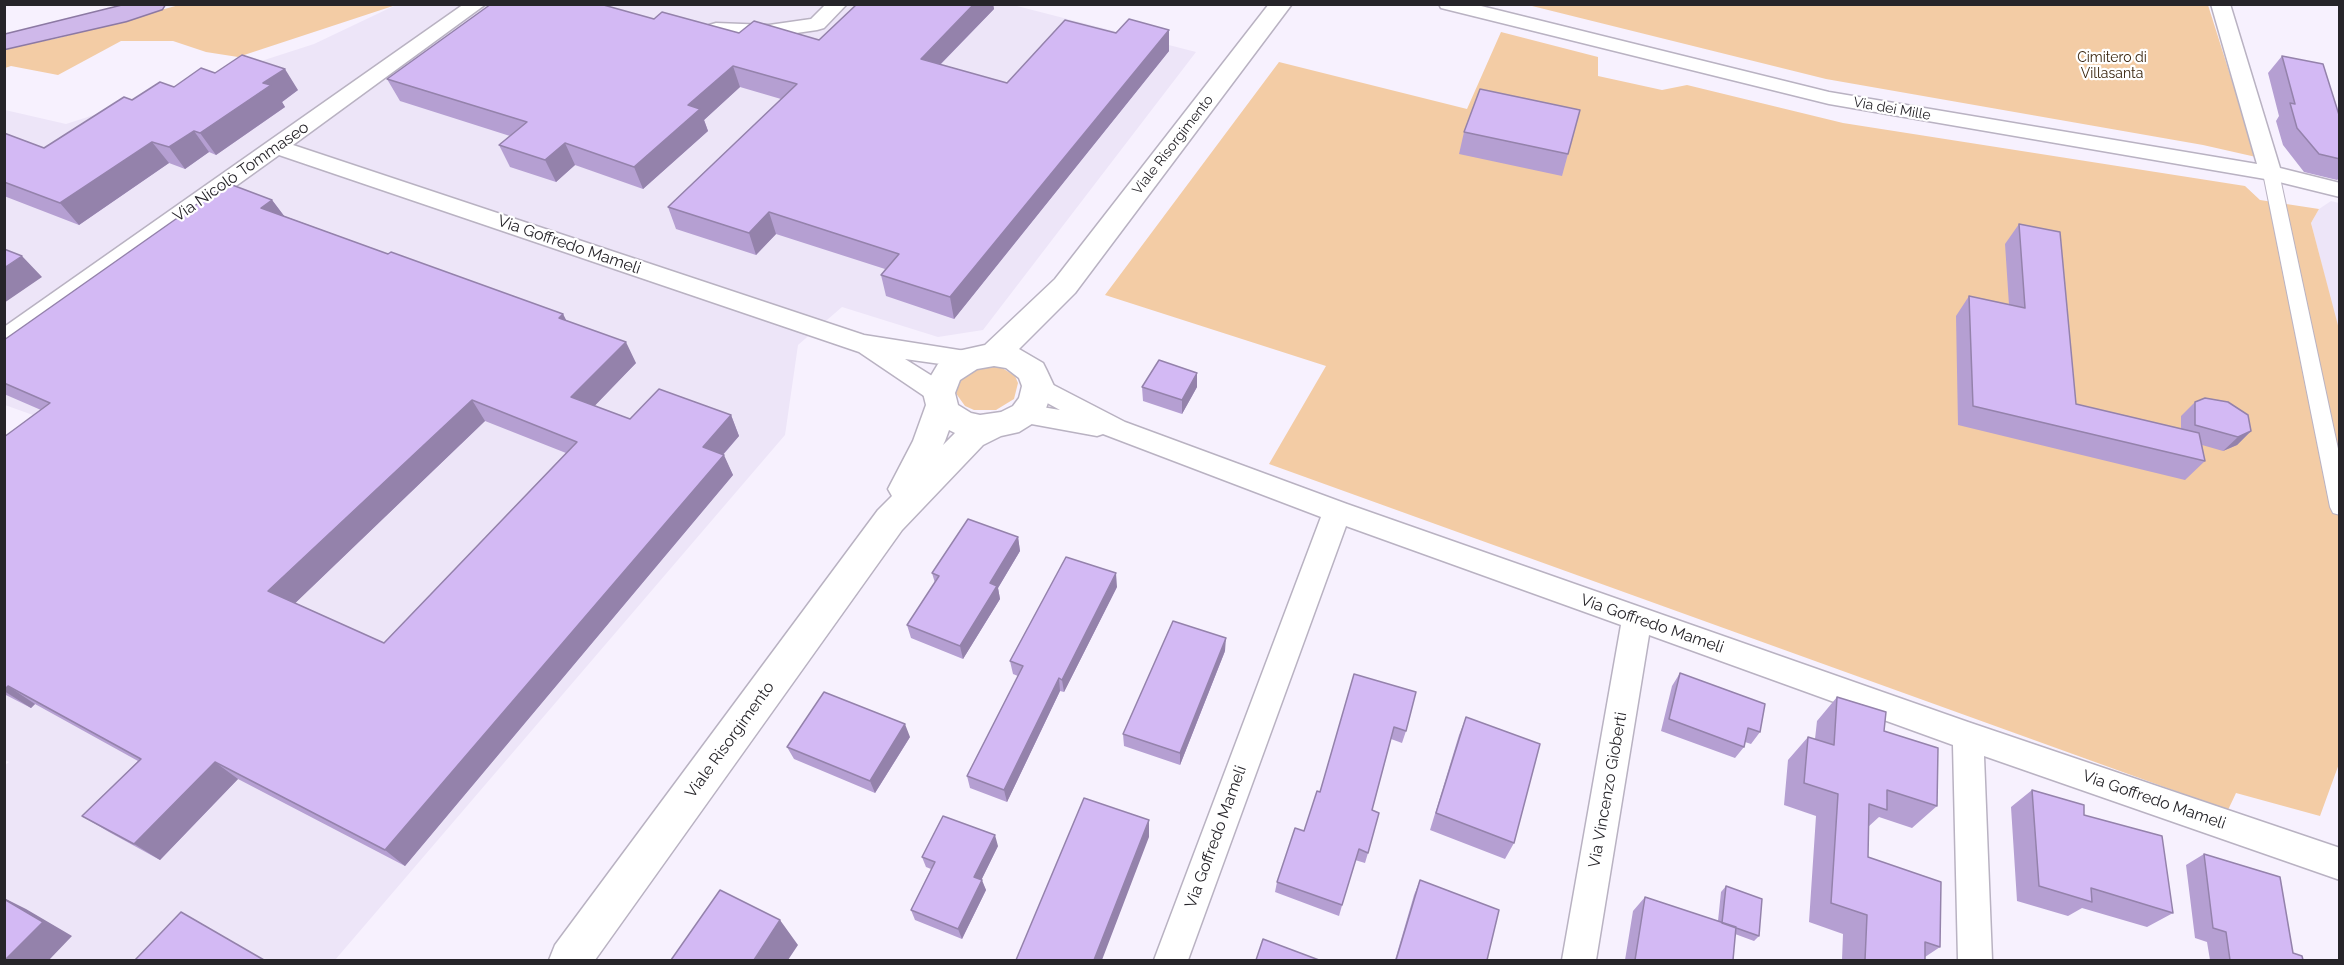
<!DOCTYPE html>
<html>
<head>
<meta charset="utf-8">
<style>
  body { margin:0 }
  #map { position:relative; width:2344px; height:965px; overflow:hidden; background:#f7f1fe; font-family:Raleway,sans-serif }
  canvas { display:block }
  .frame { position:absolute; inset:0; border:6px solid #262429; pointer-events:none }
</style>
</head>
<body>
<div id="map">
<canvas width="2344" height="965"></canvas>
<div class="frame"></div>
</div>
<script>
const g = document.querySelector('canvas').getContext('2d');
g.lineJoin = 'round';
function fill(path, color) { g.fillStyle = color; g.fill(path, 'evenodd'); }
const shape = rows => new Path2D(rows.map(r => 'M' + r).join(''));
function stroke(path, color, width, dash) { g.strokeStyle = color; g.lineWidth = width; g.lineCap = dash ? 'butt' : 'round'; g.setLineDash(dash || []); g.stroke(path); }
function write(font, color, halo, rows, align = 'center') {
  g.font = font + ' Raleway,sans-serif'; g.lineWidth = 4.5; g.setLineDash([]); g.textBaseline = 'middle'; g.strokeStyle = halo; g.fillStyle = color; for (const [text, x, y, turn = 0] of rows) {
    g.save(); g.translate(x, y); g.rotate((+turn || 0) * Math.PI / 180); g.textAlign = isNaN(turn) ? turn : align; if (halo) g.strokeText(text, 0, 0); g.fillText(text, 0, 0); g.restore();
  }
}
fill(shape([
  [396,5,1013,5,1196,52,983,330,938,337,842,307,798,345,785,435,335,960,5,960,4,766,9,762,4,760,5,451,44,419,5,405,5,110,66,124,314,44],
  [2331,201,2339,203,2339,333,2311,223,2319,209]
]), '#ede5f8');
fill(shape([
  [179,5,396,5,238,57,206,52,173,41,121,41,58,75,11,66,5,68,4,49,59,38],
  [1528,5,2208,5,2256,157,2203,145,1826,79],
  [1501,32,1598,57,1598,76,1662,90,1687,85,1843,123,2245,186,2260,200,2319,209,2311,223,2340,333,2340,761,2320,816,2236,793,2228,810,1269,464,1326,366,1105,295,1279,62,1467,109],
  [978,366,999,366,1015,376,1018,383,1014,399,996,410,974,410,965,406,955,392,956,384,961,377]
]), '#f3cca5');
const pedestrian = shape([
  [2271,168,2279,173,2340,458,2340,515,2333,513,2330,507,2263,173,2271,168]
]);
const minor = shape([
  [464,4,486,4,293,145,864,335,978,353,981,359,978,365,969,368,905,359,948,386,952,393,948,400,939,402,930,400,859,352,279,155,13,346,4,349,4,327,464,4],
  [826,4,847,4,824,28,817,30,769,37,716,35,709,33,706,29,709,25,716,23,769,25,811,19,826,4],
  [1439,4,1473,4,1829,92,2257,164,2211,4,2230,4,2280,168,2340,183,2340,197,2271,180,1829,104,1441,8,1439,4],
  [1038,377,1125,422,1347,504,1968,722,2340,848,2340,880,1984,756,1992,960,1958,960,1953,745,1649,635,1596,960,1562,960,1621,625,1346,526,1188,960,1154,960,1321,517,1103,434,1097,436,1015,421,1011,414,1015,407,1024,404,1060,410,1029,393,1025,386,1029,379,1038,377]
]);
const tertiary = shape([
  [1269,4,1292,4,1075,293,1019,349,1043,363,1047,371,1054,386,1045,411,1035,422,1019,432,1001,436,983,445,902,530,595,960,549,960,555,945,878,510,892,496,888,489,913,441,926,405,923,393,926,384,938,364,958,351,985,345,1055,279,1269,4],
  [994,366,1006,368,1019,378,1022,386,1019,398,1013,406,1001,412,980,415,971,413,958,405,955,393,960,380,977,369,994,366],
  [949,430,955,433,943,445,945,441,949,430]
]);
const trunk = shape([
  [129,4,165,4,162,9,126,21,4,49,4,35,129,4]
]);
stroke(pedestrian, '#b9b2c2', 2);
stroke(minor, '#b9b2c2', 3);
stroke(tertiary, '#b9b2c2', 3);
stroke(trunk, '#8c79a3', 3);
fill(pedestrian, '#fff');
fill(minor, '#fff');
fill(tertiary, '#fff');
fill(trunk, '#cfb8ea');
fill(shape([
  [857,4,993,4,994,9,940,65,1007,83,1116,33,1169,30,1169,51,954,319,886,296,881,275,885,269,776,234,756,255,676,229,668,207,781,99,740,87,704,120,708,131,643,189,575,165,556,182,510,167,499,145,510,136,400,101,387,79,654,19,739,33,819,40],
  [2282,56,2340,118,2340,178,2337,180,2304,172,2283,145,2276,121,2279,116,2268,73],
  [174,87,298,90,282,102,285,107,216,155,209,152,185,169,169,163,79,225,4,196,4,133,44,148,132,100],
  [1464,132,1568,154,1562,176,1459,154],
  [272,200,284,216,388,254,563,314,566,320,636,363,594,406,630,419,731,415,739,436,723,455,733,475,405,866,238,779,160,860,109,832,82,816,138,761,35,704,31,708,4,694,4,437,41,410,4,394,4,340],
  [485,421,566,453,384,643,295,603],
  [2019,224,2076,404,2181,429,2181,416,2195,402,2251,431,2237,445,2223,451,2202,445,2205,461,2185,480,1958,425,1956,316,1969,296,2009,305,2005,244],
  [1197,373,1197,387,1182,414,1143,401,1142,387],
  [1018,537,1020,551,998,588,1000,599,963,659,911,638,907,625,935,583,932,573],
  [1117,587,1064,692,1060,691,1007,802,970,788,967,776,1018,676,1013,674,1010,661],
  [1225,651,1180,765,1124,746,1123,734],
  [1680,673,1760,732,1751,744,1745,742,1744,747,1735,758,1661,731,1672,686],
  [1354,674,1406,731,1402,743,1391,739,1372,810,1368,853,1365,863,1355,860,1339,916,1275,892,1277,882,1304,831,1320,792],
  [1837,697,1884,731,1937,806,1912,828,1879,817,1868,827,1868,857,1940,947,1925,957,1925,960,1842,960,1843,934,1809,922,1816,816,1784,805,1788,760,1808,737,1815,739,1817,721],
  [1466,717,1514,843,1505,859,1430,830,1459,735],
  [910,737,875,793,794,759,787,747],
  [2032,790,2084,815,2173,913,2147,927,2082,908,2068,916,2017,901,2011,807],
  [998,846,981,880,986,890,962,939,915,920,911,910,931,869,926,867,922,857],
  [2204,854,2293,953,2303,960,2210,960,2207,942,2195,938,2186,865],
  [1420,880,1487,960,1395,960,1414,895],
  [1726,886,1759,936,1754,941,1735,934,1733,960,1625,960,1633,911,1645,897,1718,921,1721,892]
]), '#b59fd2');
fill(shape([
  [974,4,993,4,994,9,924,81,921,59],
  [1169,30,1169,51,954,319,950,297],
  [733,66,740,87,704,120,708,131,643,189,634,167,688,105],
  [285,69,298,90,282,102,285,107,216,155,200,133,263,83],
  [194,131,209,152,185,169,169,147],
  [152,142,169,163,79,225,60,203],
  [565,143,575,165,556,182,545,160],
  [272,200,288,221,261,208],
  [769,212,776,234,756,255,749,233],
  [22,256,42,277,4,303,4,268],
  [563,314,574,336,559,318],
  [626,342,636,363,583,418,571,397],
  [1197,373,1197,387,1182,414,1182,400],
  [472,400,485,421,287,611,268,591],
  [731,415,739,436,712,467,703,447],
  [2251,431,2237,445,2223,451,2238,437],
  [724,455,733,475,405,866,385,850],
  [1018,537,1020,551,998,588,1000,599,963,659,960,646,990,583],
  [1116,573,1117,587,1064,692,1062,680],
  [1226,638,1225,651,1180,765,1180,753],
  [1059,678,1060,691,1007,802,1004,790],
  [8,686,35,704,31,708,4,691,4,690],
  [905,724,910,737,875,793,870,781],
  [215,762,238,779,160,860,134,844],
  [1149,820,1149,837,1102,960,1094,960],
  [995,835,998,846,978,887,974,877],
  [982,880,986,890,962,939,958,929],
  [4,898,26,909,72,936,49,960,5,960],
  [780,920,798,945,788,960,754,960]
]), '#9482ab');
const building = shape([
  [491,4,600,4,654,19,662,12,739,33,754,21,819,40,857,4,974,4,921,59,1007,83,1065,20,1116,33,1129,19,1169,30,950,297,881,275,899,254,769,212,749,233,668,207,797,84,733,66,688,105,700,109,634,167,565,143,545,160,499,145,527,122,387,79,491,4],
  [242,55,285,69,263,83,271,85,200,133,194,131,169,147,152,142,60,203,4,182,4,133,44,148,124,97,132,100,160,82,174,87,201,68,215,73,242,55],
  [2282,56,2323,64,2340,118,2340,159,2319,154,2297,128,2290,103,2295,104,2282,56],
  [1480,89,1580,110,1568,154,1464,132,1480,89],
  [227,183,272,200,261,208,388,254,391,252,563,314,559,318,626,342,571,397,630,419,659,389,731,415,703,447,724,455,385,850,215,762,134,844,82,816,141,759,8,686,4,690,4,437,50,403,4,383,4,340,227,183],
  [472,400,577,442,384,643,268,591,472,400],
  [2019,224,2060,232,2076,404,2199,433,2205,461,1973,406,1969,296,2025,308,2019,224],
  [4,249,22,256,4,268,4,249],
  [1159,360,1197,373,1182,400,1142,387,1159,360],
  [2205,398,2228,402,2248,415,2251,431,2238,437,2195,425,2195,402,2205,398],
  [968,519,1018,537,990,583,997,586,960,646,907,625,939,576,932,573,968,519],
  [1066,557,1116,573,1062,680,1059,678,1004,790,967,776,1023,666,1010,661,1066,557],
  [1173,621,1226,638,1180,753,1123,734,1173,621],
  [1680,673,1765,704,1760,732,1748,728,1744,747,1669,719,1680,673],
  [1354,674,1416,692,1406,731,1394,727,1372,810,1379,813,1368,853,1359,849,1342,905,1277,882,1295,828,1304,831,1317,791,1320,792,1354,674],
  [824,692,905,724,870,781,787,747,824,692],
  [1837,697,1886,712,1884,731,1938,748,1937,806,1887,790,1887,810,1869,804,1868,857,1941,882,1940,947,1925,942,1925,960,1865,960,1867,915,1831,903,1838,794,1804,783,1808,737,1834,745,1837,697],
  [1466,717,1540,744,1514,843,1436,813,1466,717],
  [2032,790,2084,805,2084,815,2162,836,2173,913,2091,888,2092,902,2039,886,2032,790],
  [1084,798,1149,820,1094,960,1016,960,1084,798],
  [943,816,995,835,974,877,982,880,958,929,911,910,935,862,922,857,943,816],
  [2204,854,2280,877,2293,953,2302,956,2303,960,2230,960,2226,932,2213,928,2204,854],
  [1420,880,1499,910,1487,960,1396,960,1420,880],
  [1726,886,1762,899,1759,936,1722,923,1726,886],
  [720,890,780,920,754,960,671,960,720,890],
  [1645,897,1736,927,1733,960,1635,960,1645,897],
  [4,899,43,922,5,960,4,960,4,899],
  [181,912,264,960,135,960,181,912],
  [1263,939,1319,960,1256,960,1263,939]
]);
fill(building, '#d3b9f4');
stroke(building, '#9482ab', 1.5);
write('14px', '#3a260f', '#fff', [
  ["Cimitero di",2112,58],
  ["Villasanta",2112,74]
]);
write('14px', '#262429', '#fff', [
  ["Via dei Mille",1892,109,10],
  ["Viale Risorgimento",1173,145,-52]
]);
write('16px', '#262429', '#fff', [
  ["Via Nicolò Tommaseo",241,172,-35],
  ["Via Goffredo Mameli",569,245,19],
  ["Via Goffredo Mameli",1652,624,19],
  ["Viale Risorgimento",730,740,-54],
  ["Via Vincenzo Gioberti",1608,790,-80],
  ["Via Goffredo Mameli",2154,800,19],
  ["Via Goffredo Mameli",1216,837,-70]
]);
</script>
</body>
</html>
